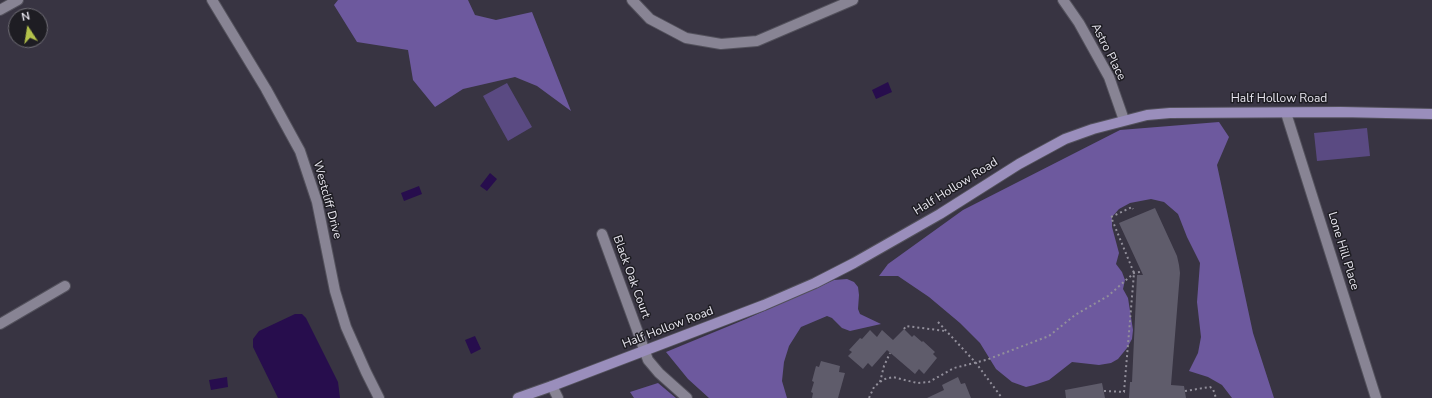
<!DOCTYPE html>
<html>
<head>
<meta charset="utf-8">
<style>
  body { margin:0 }
  #map { position:relative; width:1432px; height:398px; overflow:hidden; background:#383442; font-family:"Nunito Sans",sans-serif }
  canvas { display:block }
  .north { position:absolute; left:8px; top:8px; width:40px; height:40px; box-sizing:border-box; background:#1e1d23; border:1px solid #6f6d75; border-radius:50%; rotate:348deg; font-size:11px; font-weight:700; line-height:16px; text-align:center; color:#e8e6ef }
  .north::after { content:''; display:block; margin:auto; width:14px; height:18px; background:#b3c24b; clip-path:polygon(50% 0,100% 100%,50% 72%,0 100%) }
</style>
</head>
<body>
<div id="map">
<canvas width="1432" height="398"></canvas>
<div class="north">N</div>
</div>
<script>
const g = document.querySelector('canvas').getContext('2d');
g.lineJoin = 'round';
function fill(path, color) { g.fillStyle = color; g.fill(path, 'evenodd'); }
const shape = rows => new Path2D(rows.map(r => 'M' + r).join(''));
function stroke(path, color, width, dash) { g.strokeStyle = color; g.lineWidth = width; g.lineCap = dash ? 'butt' : 'round'; g.setLineDash(dash || []); g.stroke(path); }
function write(font, color, halo, rows, align = 'center') {
  g.font = font + ' "Nunito Sans",sans-serif'; g.lineWidth = 3; g.setLineDash([]); g.textBaseline = 'middle'; g.strokeStyle = halo; g.fillStyle = color; for (const [text, x, y, turn = 0] of rows) {
    g.save(); g.translate(x, y); g.rotate((+turn || 0) * Math.PI / 180); g.textAlign = isNaN(turn) ? turn : align; if (halo) g.strokeText(text, 0, 0); g.fillText(text, 0, 0); g.restore();
  }
}
fill(shape([
  [507,83,532,127,508,141,483,96],
  [1367,128,1370,156,1317,161,1314,133]
]), '#5a4a82');
fill(shape([
  [338,0,468,0,475,15,496,20,532,12,571,111,537,86,515,77,463,89,435,107,413,80,408,50,357,42,334,5],
  [1219,122,1229,137,1217,165,1253,333,1274,398,1232,398,1222,385,1208,377,1189,371,1198,353,1201,337,1197,302,1200,263,1187,237,1178,214,1164,202,1151,199,1130,203,1119,209,1112,217,1112,227,1119,253,1116,264,1122,272,1125,280,1123,289,1128,298,1133,330,1132,339,1127,348,1118,359,1111,363,1099,365,1072,362,1049,380,1034,385,1026,387,1012,382,996,369,980,343,960,323,929,297,898,276,879,276,888,264,963,210,1120,130],
  [847,279,854,282,858,287,859,295,858,309,860,314,881,324,850,331,842,328,832,318,827,316,801,327,789,346,784,362,782,381,787,398,709,398,688,379,666,352,746,319,834,280],
  [658,383,676,398,634,398,630,392]
]), '#6d599e');
fill(shape([
  [888,82,892,92,876,99,872,90],
  [490,173,497,179,487,191,480,186],
  [419,186,422,194,404,201,401,193],
  [295,314,302,314,306,318,338,382,340,398,278,398,253,347,253,339,259,331],
  [475,336,481,349,471,354,465,340],
  [227,377,228,387,211,390,209,380]
]), '#270d4d');
fill(shape([
  [1155,208,1177,256,1179,265,1180,273,1171,385,1184,386,1186,398,1129,398,1130,382,1132,382,1137,275,1143,275,1119,223],
  [904,329,912,337,914,335,922,342,923,341,935,352,933,354,937,358,924,374,919,369,915,374,887,350,872,367,868,363,863,369,848,356,852,352,849,350,860,338,862,339,870,330,877,337,882,330,893,340],
  [821,361,840,366,839,372,845,373,838,398,812,398,813,393,811,392,814,382,812,381,816,366,819,367],
  [958,377,961,384,965,383,971,398,927,398,944,390,942,385],
  [1102,383,1105,398,1066,398,1065,390]
]), '#5f5c6b');
const minor = shape([
  [212,0,266,89,300,151,317,202,335,291,346,327,366,372,379,398],
  [632,0,650,19,686,38,721,44,757,41,853,0],
  [1063,0,1079,23,1109,77,1124,120],
  [0,10,18,0],
  [1286,113,1376,398],
  [602,234,648,360,659,373,687,398],
  [0,324,65,286],
  [552,386,558,398]
]);
const major = shape([
  [518,398,552,386,764,305,815,283,854,263,940,214,1019,164,1065,139,1093,129,1147,115,1170,113,1341,112,1432,114]
]);
stroke(minor, '#53515c', 12);
stroke(major, '#53515c', 12);
stroke(shape([
  [938,322,976,363,1002,398],
  [904,329,906,326,945,331],
  [880,382,884,366,890,353],
  [1104,391,1124,392,1134,273,1111,217,1132,207,1133,209],
  [1185,391,1210,387,1213,389,1216,398],
  [869,398,874,387,880,382,885,379,893,377,917,383,929,382,954,368,986,360,1049,336,1075,315,1108,296,1134,273,1140,272]
]), '#928f9b', 2, [2, 3]);
stroke(minor, '#888494', 10);
stroke(major, '#9a8ebc', 10);
write('12px', '#e8e6ef', '#1e1d23', [
  ["Astro Place",1108,52,63],
  ["Half Hollow Road",1279,99],
  ["Half Hollow Road",956,187,-32],
  ["Westcliff Drive",327,200,75],
  ["Lone Hill Place",1343,251,73],
  ["Black Oak Court",631,277,70],
  ["Half Hollow Road",668,328,-21]
]);
</script>
</body>
</html>
